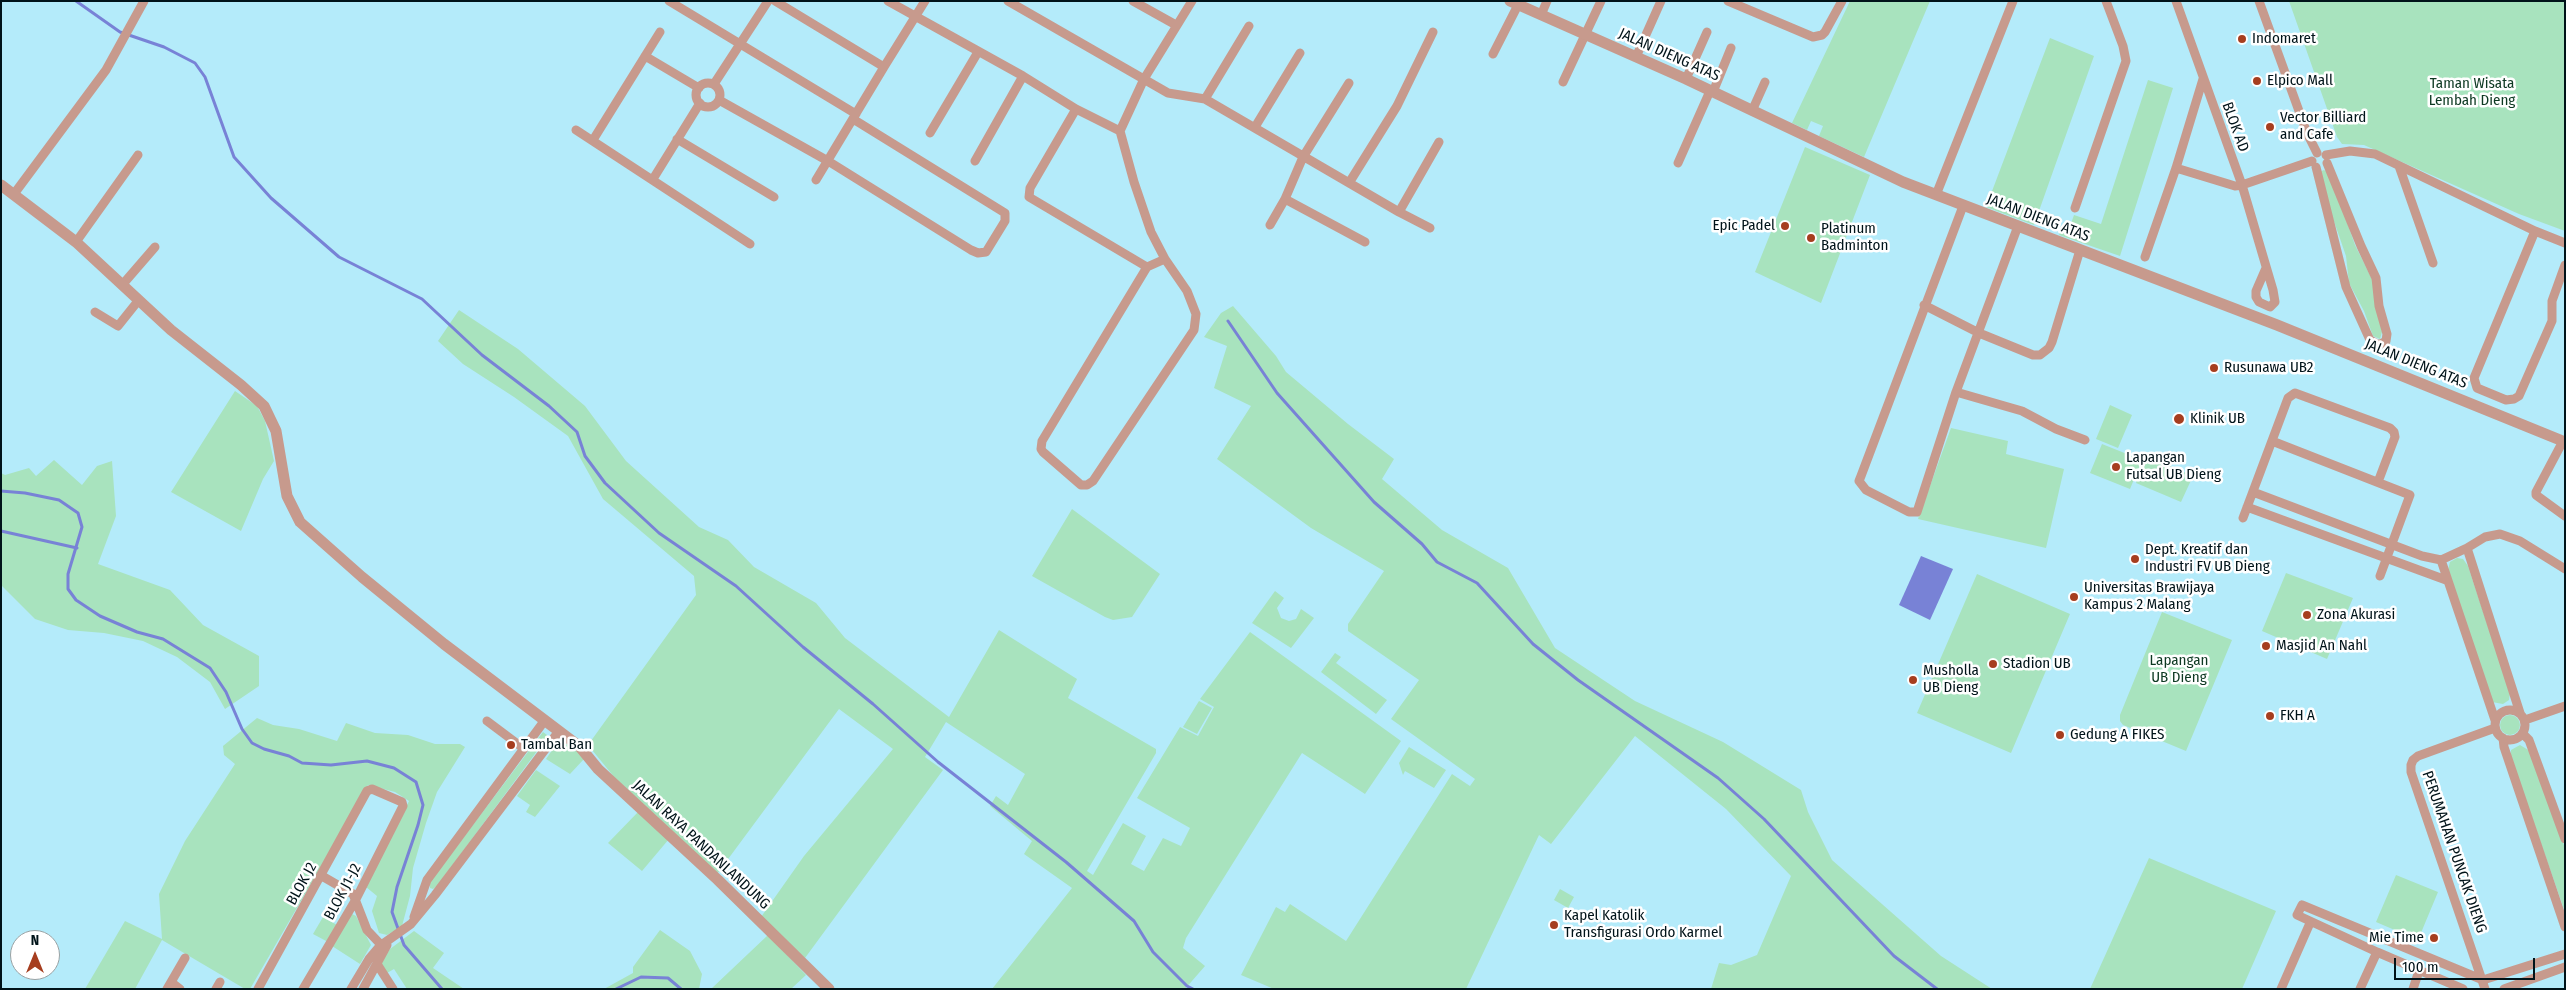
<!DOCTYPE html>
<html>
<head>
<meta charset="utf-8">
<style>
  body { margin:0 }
  #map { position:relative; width:2566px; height:990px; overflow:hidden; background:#b4ebfa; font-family:"Fira Sans Condensed",sans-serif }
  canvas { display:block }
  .frame { position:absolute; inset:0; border:2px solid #001319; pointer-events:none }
  .north { position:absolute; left:10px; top:930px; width:50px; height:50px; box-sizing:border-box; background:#fff; border:1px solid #99a1a3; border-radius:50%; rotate:0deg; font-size:14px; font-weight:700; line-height:20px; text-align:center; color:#001319 }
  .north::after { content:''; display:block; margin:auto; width:18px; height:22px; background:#a63e1f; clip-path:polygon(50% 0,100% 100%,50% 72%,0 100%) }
  .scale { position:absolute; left:2394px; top:958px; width:141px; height:22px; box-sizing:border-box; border:2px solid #001319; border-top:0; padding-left:6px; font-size:15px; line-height:18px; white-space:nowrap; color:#001319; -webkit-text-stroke:4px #fff; paint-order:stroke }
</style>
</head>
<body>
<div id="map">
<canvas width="2566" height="990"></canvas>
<div class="frame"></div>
<div class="north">N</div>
<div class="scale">100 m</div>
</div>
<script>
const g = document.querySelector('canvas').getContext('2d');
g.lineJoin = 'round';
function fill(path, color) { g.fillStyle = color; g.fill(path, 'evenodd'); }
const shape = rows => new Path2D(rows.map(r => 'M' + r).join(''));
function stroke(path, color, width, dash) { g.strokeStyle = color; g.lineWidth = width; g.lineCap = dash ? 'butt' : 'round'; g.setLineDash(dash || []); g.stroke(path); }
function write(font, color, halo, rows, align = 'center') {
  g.font = font + ' "Fira Sans Condensed",sans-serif'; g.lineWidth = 5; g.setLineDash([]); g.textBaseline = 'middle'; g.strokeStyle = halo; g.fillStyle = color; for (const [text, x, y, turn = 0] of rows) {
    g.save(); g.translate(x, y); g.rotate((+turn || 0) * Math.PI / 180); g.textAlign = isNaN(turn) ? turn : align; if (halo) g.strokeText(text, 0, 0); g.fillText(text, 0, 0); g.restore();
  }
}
fill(shape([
  [1850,1,1930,1,1864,157,1819,136,1823,126,1811,121,1807,130,1792,123],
  [2289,1,2565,1,2565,231,2519,214,2364,145,2342,144,2337,137],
  [2050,38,2094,56,2034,225,1986,207],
  [2148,80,2173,88,2120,256,2059,235,2061,230,2068,232,2074,215,2101,224],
  [1805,147,1870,175,1821,303,1755,272],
  [2324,170,2330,174,2355,245,2373,281,2382,332,2380,339,2373,336,2364,311,2349,283,2346,256,2319,178,2319,172],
  [1233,306,1276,356,1286,372,1348,424,1394,459,1382,479,1442,530,1508,568,1555,648,1635,701,1723,742,1801,790,1808,812,1832,860,1941,956,1992,989,1711,989,1719,963,1731,965,1757,955,1791,876,1726,809,1635,736,1551,844,1539,835,1466,989,1274,989,1241,975,1276,907,1285,912,1290,904,1346,941,1452,774,1470,786,1475,779,1391,719,1419,680,1348,631,1348,624,1384,571,1311,528,1217,459,1251,406,1214,388,1227,346,1204,337,1221,313],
  [459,310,518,349,585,406,626,461,699,527,728,540,754,567,816,603,845,638,949,717,999,630,1077,679,1068,698,1156,749,1156,753,1087,871,1093,875,1123,823,1146,836,1131,864,1144,871,1163,838,1181,846,1190,828,1137,798,1180,727,1198,736,1214,707,1200,699,1250,632,1401,741,1365,794,1302,753,1186,938,1183,948,1205,966,1185,989,992,989,1072,888,1024,854,1032,841,990,806,996,796,1008,805,1025,774,946,722,925,757,943,770,805,958,761,917,804,856,893,749,839,709,717,874,615,778,588,745,696,595,694,576,603,499,568,436,514,397,463,364,438,341],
  [235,391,257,406,265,421,274,461,263,479,241,531,171,492],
  [2110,405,2132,415,2118,448,2096,439],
  [1951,428,2008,441,2006,454,2064,469,2046,548,1918,519],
  [2102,444,2142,460,2130,489,2090,473],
  [2147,456,2193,476,2181,502,2136,483],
  [54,460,82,485,97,466,112,461,116,516,98,564,170,590,203,625,259,656,259,686,225,709,210,682,177,657,143,641,104,633,68,630,35,619,1,585,1,473,5,475,29,468,36,476],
  [1072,509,1160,574,1132,617,1113,620,1105,617,1032,576],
  [2457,558,2463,559,2468,566,2510,693,2509,700,2503,704,2492,702,2448,570,2450,562],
  [2286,573,2353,598,2327,659,2262,631],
  [1977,574,2070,614,2011,753,1917,713],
  [1275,591,1284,598,1277,608,1281,618,1289,621,1296,619,1301,609,1314,618,1291,648,1252,623],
  [2162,612,2232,640,2186,751,2123,725,2120,721,2120,715],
  [1335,653,1341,657,1336,663,1387,700,1376,714,1321,672],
  [1199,701,1212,708,1197,734,1183,727],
  '2500 725a10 10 0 1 1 20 0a10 10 0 1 1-20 0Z',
  [257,718,273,725,299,729,337,741,346,723,375,733,408,735,435,744,460,744,465,747,437,792,426,823,413,868,410,896,402,926,387,935,379,933,372,911,377,896,366,887,409,801,395,792,368,785,250,989,245,989,162,940,135,989,85,989,125,921,162,939,159,894,185,841,235,764,224,755,223,746],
  [543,732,547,735,546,739,437,886,433,889,430,888,430,882],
  [563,742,580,753,584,759,570,774,546,759,555,746],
  [2520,745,2530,751,2565,848,2565,912,2511,758,2511,750],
  [1409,747,1446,770,1434,788,1405,771,1403,775,1399,763],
  [536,770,560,786,535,817,526,812,530,805,517,796],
  [638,812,669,839,642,871,608,843],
  [2149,858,2276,911,2242,989,2090,989],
  [2396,875,2438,892,2418,940,2376,922],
  [1560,889,1574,897,1568,908,1554,900],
  [350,913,356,916,371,945,360,964,332,946],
  [323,917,337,925,328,942,313,934],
  [660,930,690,951,702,974,699,989,604,989,633,973,633,967],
  [414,931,444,953,433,968,464,989,407,989,394,969,387,973,380,963,390,949],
  [768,935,806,975,791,989,711,989]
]), '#a8e3be');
fill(shape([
  [1921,556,1953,569,1930,620,1899,605]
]), '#7882d6');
stroke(shape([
  [76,1,120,32,164,47,195,63,205,77,234,157,271,198,339,257,422,299,482,355,549,406,577,432,585,456,605,483,659,533,736,586,803,647,873,704,938,762,1066,862,1134,921,1153,952,1187,986,1193,989],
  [1228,321,1277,393,1374,502,1422,544,1437,562,1477,583,1533,644,1578,680,1718,778,1764,819,1894,956,1937,989],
  [1,491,25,493,59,500,78,513,82,527,68,574,68,589,76,600,100,616,137,632,163,639,210,668,226,692,242,729,252,743,264,749,289,756,302,763,331,765,367,761,394,768,416,782,423,805,418,825,397,887,392,912,404,945,442,989],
  [1,531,77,548],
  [616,989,641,977,668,978,681,989]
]), '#7882d6', 3);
stroke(shape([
  [669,1,856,114],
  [775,1,884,67,925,1],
  [888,1,1023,76,975,161],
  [1008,1,1168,93,1205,99,1399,212,1430,228],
  [1133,1,1176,25],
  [1728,1,1813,37,1822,35,1825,32,1842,1],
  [2176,1,2242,185,2312,161],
  [2259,1,2307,133,2317,153],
  [1541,15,1547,1],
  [1493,54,1518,5],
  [645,56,699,88],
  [1636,57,1661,1],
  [1023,76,1076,109,1120,131,1134,182,1151,232,1165,259,1187,291,1196,314,1194,330,1093,481,1087,485,1081,485,1043,452,1041,449,1042,441,1147,267,1165,259],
  [1686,79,1707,32],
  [1563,82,1601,1],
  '696 95a12 12 0 1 1 24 0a12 12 0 1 1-24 0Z',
  [714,84,768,1],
  [1713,92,1731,48],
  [1205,99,1249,26],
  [719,100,828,161,971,250,978,253,986,252,1005,221,1005,213,853,119],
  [1076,109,1030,188,1029,197,1147,267],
  [1752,111,1765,82],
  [1255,127,1300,53],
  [576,130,750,244],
  [1120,131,1144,79,1192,1],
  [930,133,978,52],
  [677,139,774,197],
  [593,140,660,32],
  [2326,155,2350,151,2375,154,2535,231,2565,243],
  [1678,163,1710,91],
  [2399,166,2433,263],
  [2316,167,2346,287,2370,340,2379,345,2386,341,2387,334,2379,306,2376,278,2361,246,2327,163],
  [2176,168,2235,186,2242,185,2273,290,2275,302,2270,307,2259,302,2256,297,2256,291,2266,268],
  [653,179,700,103],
  [816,180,884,67],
  [1349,183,1397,106,1433,32],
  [14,194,106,70,144,1],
  [1936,195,2013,1],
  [1285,199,1365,242],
  [2075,208,2126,61,2123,46,2106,1],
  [1399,212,1439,142],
  [1270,225,1285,199,1303,157,1349,83],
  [2018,226,1956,392,2022,411,2056,429,2085,440],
  [2535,231,2474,378,2477,388,2506,400,2514,399,2519,396,2552,321,2552,301,2565,265],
  [76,242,138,155],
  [2145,257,2176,168,2203,79],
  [123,284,155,247],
  [1924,305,1979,333,2033,355,2040,355,2049,348,2052,342,2080,250],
  [95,312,118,326,138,301],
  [1956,392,1917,512,1909,512,1866,490,1859,481,1861,476,1963,206],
  [2272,441,2410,495,2380,576],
  [2563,441,2536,492,2536,495,2565,516],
  [2253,492,2422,556,2441,560,2467,548,2485,537,2500,534,2520,541,2565,569],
  [2247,507,2446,580],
  [2243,518,2288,398,2295,393,2390,428,2394,432,2395,437,2378,482],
  [2467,548,2520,713],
  [2441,560,2495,720],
  '2495 725a15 15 0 1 1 30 0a15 15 0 1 1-30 0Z',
  [2525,720,2565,706],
  [487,721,523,748],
  [2523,734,2529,740,2565,839],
  [2503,738,2504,747,2565,927],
  [322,876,353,894,367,930,385,949],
  [414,917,427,880,545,720],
  [377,964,393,989],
  [171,982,180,989],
  [167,989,185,958],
  [216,989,220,982],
  [258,989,367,791,372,789,402,802,403,806,355,901,303,989],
  [351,989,369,959,380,946,411,924,435,895,559,731],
  [363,989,387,945],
  [2281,989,2310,923],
  [2360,989,2377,952],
  [2413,989,2419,971],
  [2463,989,2377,952,2297,915,2302,905,2483,980,2565,954],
  [2485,989,2411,772,2411,765,2413,760,2418,756,2495,728],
  [2504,989,2565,967]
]), '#c79a8d', 9);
stroke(shape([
  [1510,1,1686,79,1903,182,2277,325,2565,442],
  [1,185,76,242,171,330,241,385,264,406,276,431,287,496,300,522,362,577,444,644,580,747,598,769,718,880,829,989]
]), '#c79a8d', 11);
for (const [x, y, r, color] of [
  [2242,39,5,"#a63e1f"],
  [2257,81,5,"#a63e1f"],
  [2270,127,5,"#a63e1f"],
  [1785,226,5,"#a63e1f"],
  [1811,238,5,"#a63e1f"],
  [2214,368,5,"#a63e1f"],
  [2179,419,6,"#a63e1f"],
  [2116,467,5,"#a63e1f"],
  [2135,559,5,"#a63e1f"],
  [2074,597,5,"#a63e1f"],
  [2307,615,5,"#a63e1f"],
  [2266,646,5,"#a63e1f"],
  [1993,664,5,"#a63e1f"],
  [1913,680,5,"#a63e1f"],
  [2270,716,5,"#a63e1f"],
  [2060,735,5,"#a63e1f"],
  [511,745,5,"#a63e1f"],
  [1554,925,5,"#a63e1f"],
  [2434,938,5,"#a63e1f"]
]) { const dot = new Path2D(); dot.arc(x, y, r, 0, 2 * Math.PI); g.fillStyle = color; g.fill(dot); stroke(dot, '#fff', 2); }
write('15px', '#001319', '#fff', [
  ["Indomaret",2252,39],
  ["Elpico Mall",2267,81],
  ["Vector Billiard",2280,118],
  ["and Cafe",2280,135],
  ["Epic Padel",1775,226,"right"],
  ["Platinum",1821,229],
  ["Badminton",1821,246],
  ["Rusunawa UB2",2224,368],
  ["Klinik UB",2190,419],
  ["Lapangan",2126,458],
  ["Futsal UB Dieng",2126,475],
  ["Dept. Kreatif dan",2145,550],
  ["Industri FV UB Dieng",2145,567],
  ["Universitas Brawijaya",2084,588],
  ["Kampus 2 Malang",2084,605],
  ["Zona Akurasi",2317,615],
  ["Masjid An Nahl",2276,646],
  ["Stadion UB",2003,664],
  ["Musholla",1923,671],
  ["UB Dieng",1923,688],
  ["FKH A",2280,716],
  ["Gedung A FIKES",2070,735],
  ["Tambal Ban",521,745],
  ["Kapel Katolik",1564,916],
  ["Transfigurasi Ordo Karmel",1564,933],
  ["Mie Time",2424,938,"right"]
], 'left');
write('15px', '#001319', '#fff', [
  ["JALAN DIENG ATAS",1669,55,24],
  ["BLOK AD",2235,127,70],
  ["JALAN DIENG ATAS",2038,218,21],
  ["JALAN DIENG ATAS",2416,364,22],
  ["JALAN RAYA PANDANLANDUNG",701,845,43],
  ["PERUMAHAN PUNCAK DIENG",2454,852,71],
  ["BLOK J2",302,884,-61],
  ["BLOK J1-J2",343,892,-62]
]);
write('15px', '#0d3922', '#fff', [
  ["Taman Wisata",2472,84],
  ["Lembah Dieng",2472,101],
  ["Lapangan",2179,661],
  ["UB Dieng",2179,678]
]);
</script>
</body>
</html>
